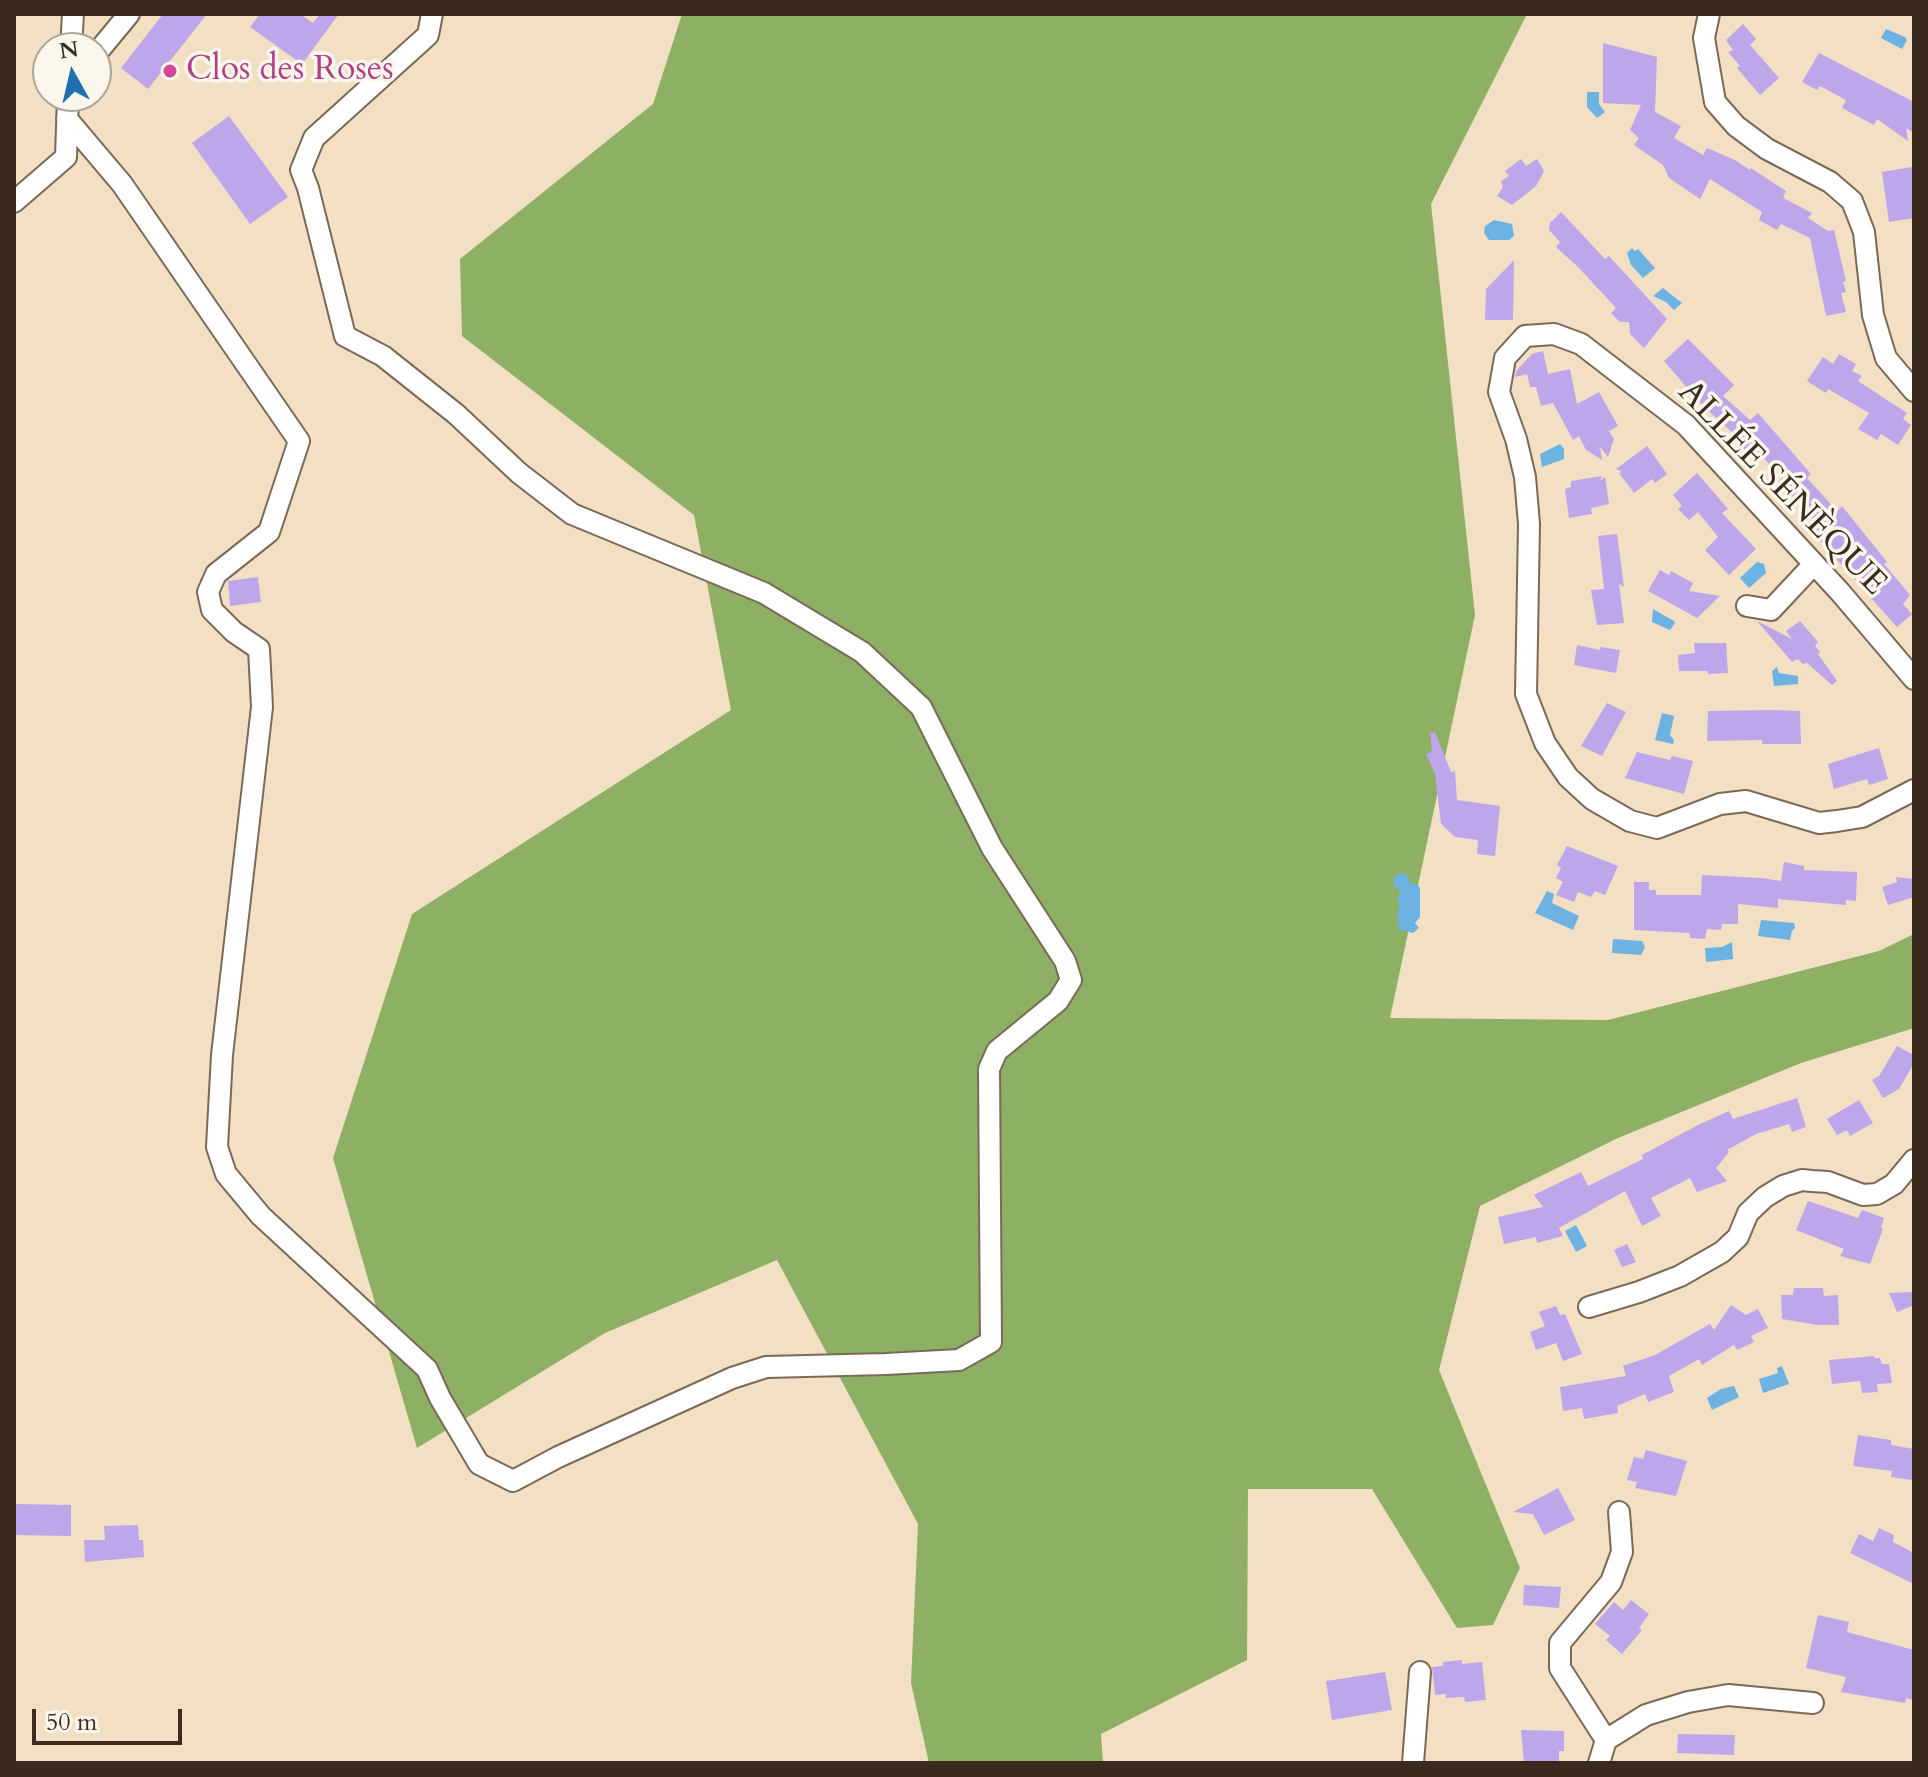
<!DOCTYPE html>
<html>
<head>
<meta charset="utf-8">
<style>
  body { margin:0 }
  #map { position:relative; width:1928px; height:1777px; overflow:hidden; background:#f3dfc3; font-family:Cardo,serif }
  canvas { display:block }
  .frame { position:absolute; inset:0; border:16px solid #3b2a1e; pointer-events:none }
  .north { position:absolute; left:32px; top:32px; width:80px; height:80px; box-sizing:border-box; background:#fbf7ec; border:2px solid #aea59a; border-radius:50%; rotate:352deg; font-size:22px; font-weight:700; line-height:32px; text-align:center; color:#3b2a1e }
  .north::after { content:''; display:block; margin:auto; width:28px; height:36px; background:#1f6fb2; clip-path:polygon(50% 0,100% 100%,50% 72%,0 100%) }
  .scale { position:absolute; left:32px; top:1709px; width:150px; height:36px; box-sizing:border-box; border:4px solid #3b2a1e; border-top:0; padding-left:10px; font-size:24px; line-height:28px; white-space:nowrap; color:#3b2a1e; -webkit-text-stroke:6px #fbf7ec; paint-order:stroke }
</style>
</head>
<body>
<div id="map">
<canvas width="1928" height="1777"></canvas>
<div class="frame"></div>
<div class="north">N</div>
<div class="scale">50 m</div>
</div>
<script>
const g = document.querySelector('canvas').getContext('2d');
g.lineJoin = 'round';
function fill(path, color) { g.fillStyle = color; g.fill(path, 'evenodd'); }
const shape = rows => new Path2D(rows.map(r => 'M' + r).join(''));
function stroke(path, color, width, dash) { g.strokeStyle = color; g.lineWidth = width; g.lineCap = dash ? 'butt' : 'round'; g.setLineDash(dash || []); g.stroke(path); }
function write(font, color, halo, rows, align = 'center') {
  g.font = font + ' Cardo,serif'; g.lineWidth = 7; g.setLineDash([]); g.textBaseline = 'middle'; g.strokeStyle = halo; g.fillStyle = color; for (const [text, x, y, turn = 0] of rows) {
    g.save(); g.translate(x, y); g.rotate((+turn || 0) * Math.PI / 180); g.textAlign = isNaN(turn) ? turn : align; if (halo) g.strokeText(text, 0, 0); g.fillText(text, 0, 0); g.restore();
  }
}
fill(shape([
  [682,14,1527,14,1431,204,1475,615,1390,1018,1608,1020,1879,951,1914,934,1914,1028,1801,1063,1618,1138,1480,1206,1439,1370,1520,1568,1493,1625,1457,1628,1372,1489,1248,1489,1247,1660,1101,1734,1103,1763,929,1763,911,1683,918,1524,777,1260,605,1333,417,1448,333,1158,412,914,731,710,694,515,462,336,460,259,653,104]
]), '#8db064');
fill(shape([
  [1886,29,1905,37,1907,40,1902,49,1881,38],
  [1587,92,1599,92,1599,104,1605,112,1597,118,1587,107],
  [1494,220,1512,224,1514,236,1509,240,1489,240,1484,233,1485,226],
  [1632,248,1635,251,1638,249,1655,268,1643,278,1631,265,1627,253],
  [1663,288,1682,303,1674,310,1666,302,1653,296],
  [1560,444,1564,449,1564,459,1542,467,1540,454],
  [1757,562,1764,564,1766,573,1749,588,1740,578],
  [1653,609,1674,621,1675,623,1670,630,1652,622],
  [1777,667,1779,673,1798,676,1798,684,1774,686,1772,671],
  [1662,713,1674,716,1670,735,1674,740,1673,744,1655,740],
  [1403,873,1408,876,1410,884,1417,884,1420,888,1420,917,1415,923,1419,928,1413,933,1397,929,1400,922,1397,916,1400,904,1397,899,1401,891,1395,887,1393,881,1395,876],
  [1547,891,1554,894,1552,903,1579,916,1573,930,1535,913],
  [1761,920,1794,923,1795,928,1792,931,1790,940,1758,936],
  [1613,939,1642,941,1645,947,1641,955,1612,953],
  [1732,942,1733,959,1706,962,1705,948,1722,947],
  [1576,1225,1587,1246,1576,1252,1565,1231],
  [1782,1366,1789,1384,1763,1393,1759,1379,1778,1373,1777,1368],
  [1734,1386,1739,1397,1712,1410,1707,1398,1721,1389]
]), '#6cb2e2');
fill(shape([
  [163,14,207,14,148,89,121,68],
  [260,14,300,14,313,23,320,14,339,14,302,64,250,27],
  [1743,24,1756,39,1750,45,1779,78,1760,95,1737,68,1740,66,1728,52,1733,50,1726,40],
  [1603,43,1657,57,1655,112,1681,126,1674,138,1703,155,1707,148,1735,160,1750,170,1751,168,1786,191,1783,198,1812,213,1808,218,1828,231,1834,230,1846,281,1843,282,1846,292,1841,293,1846,312,1826,316,1810,238,1781,224,1777,230,1759,220,1762,212,1710,179,1700,199,1669,178,1663,165,1634,145,1639,138,1630,130,1641,105,1603,103],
  [1819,53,1914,102,1914,133,1906,128,1908,141,1877,119,1874,125,1842,108,1846,100,1820,86,1817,90,1802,82],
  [229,116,288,197,250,224,192,143],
  [1521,159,1526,166,1537,159,1544,171,1536,186,1512,205,1497,196,1503,187,1501,181,1509,176,1505,171],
  [1912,167,1914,218,1889,222,1882,172],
  [1561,212,1605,259,1609,256,1667,319,1644,348,1630,334,1629,322,1620,322,1611,313,1616,308,1578,267,1556,247,1560,242,1549,230,1550,223],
  [1514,260,1513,320,1485,320,1486,289],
  [1688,339,1734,385,1723,396,1750,420,1758,413,1811,474,1807,478,1837,511,1842,506,1887,562,1884,564,1910,595,1903,604,1912,614,1897,627,1812,532,1816,529,1810,521,1813,519,1790,494,1788,496,1776,484,1782,478,1757,451,1749,458,1731,437,1734,434,1701,404,1664,361],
  [1543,351,1548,374,1570,369,1577,404,1599,392,1618,426,1609,431,1614,439,1608,457,1600,447,1602,460,1586,450,1579,436,1573,440,1553,403,1541,406,1536,387,1530,387,1527,374,1515,377,1516,371,1532,354],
  [1839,354,1856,364,1852,371,1862,376,1858,381,1907,413,1903,419,1911,425,1898,445,1881,434,1877,440,1858,429,1869,413,1828,389,1826,393,1807,381,1823,357,1833,364],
  [1647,446,1667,474,1655,483,1652,479,1634,493,1619,473,1622,472,1616,469],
  [1697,473,1728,509,1722,513,1756,549,1729,575,1705,550,1718,537,1698,512,1689,520,1678,509,1682,506,1673,495],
  [1602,476,1600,481,1605,477,1609,504,1591,508,1592,514,1569,518,1565,489,1571,487,1571,481],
  [1617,534,1624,587,1619,584,1624,623,1597,625,1591,590,1604,589,1598,536],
  [1660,570,1669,575,1671,571,1693,583,1689,591,1720,596,1697,618,1648,591],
  [258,577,261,602,230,606,228,581],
  [1757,621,1792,639,1786,631,1800,621,1818,642,1815,646,1820,652,1818,654,1837,681,1832,685,1807,663,1803,664,1798,659,1792,662],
  [1694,643,1726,643,1728,673,1708,674,1707,671,1679,671,1678,655,1695,653],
  [1577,645,1600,650,1600,647,1620,650,1616,673,1574,665],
  [1607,703,1626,712,1602,756,1581,746],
  [1773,710,1800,711,1801,744,1762,744,1762,740,1707,741,1708,711],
  [1435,732,1451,772,1455,771,1457,800,1500,806,1495,856,1477,854,1478,840,1455,837,1441,824,1435,774,1426,754,1432,752,1430,733],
  [1879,748,1888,779,1869,785,1867,779,1834,789,1828,764],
  [1637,752,1670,760,1672,756,1693,761,1684,794,1625,778],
  [1567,846,1618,866,1605,895,1595,891,1591,897,1578,892,1574,902,1556,895,1563,882,1556,878,1561,868,1557,865],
  [1784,862,1804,866,1804,870,1857,872,1856,901,1846,900,1846,905,1778,899,1778,908,1738,904,1738,924,1722,924,1721,930,1707,929,1705,939,1690,938,1690,933,1634,930,1634,882,1649,882,1649,890,1656,890,1656,895,1701,895,1702,875,1762,878,1781,881],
  [1896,877,1914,879,1914,897,1888,905,1882,887,1897,882],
  [1897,1046,1914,1055,1914,1063,1899,1089,1883,1098,1872,1080,1879,1076],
  [1797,1098,1806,1127,1792,1132,1789,1124,1756,1134,1727,1150,1729,1152,1716,1168,1727,1181,1697,1192,1690,1178,1651,1198,1661,1216,1642,1226,1625,1191,1559,1228,1563,1236,1537,1243,1536,1237,1504,1244,1498,1217,1543,1207,1534,1195,1581,1172,1588,1186,1643,1159,1642,1155,1696,1126,1729,1111,1733,1119],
  [1859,1100,1873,1123,1850,1136,1847,1130,1837,1135,1827,1119],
  [1808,1201,1858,1218,1862,1210,1884,1218,1881,1228,1883,1229,1870,1264,1840,1256,1844,1249,1796,1230],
  [1627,1244,1636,1262,1622,1267,1614,1250],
  [1794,1288,1823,1288,1824,1296,1838,1295,1839,1325,1817,1325,1782,1319,1781,1295,1793,1295],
  [1914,1292,1914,1305,1897,1312,1889,1293],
  [1731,1305,1746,1315,1758,1309,1768,1328,1751,1336,1754,1342,1737,1350,1734,1345,1702,1365,1699,1359,1669,1376,1674,1392,1648,1402,1645,1394,1617,1406,1618,1413,1584,1419,1582,1408,1563,1411,1560,1387,1626,1376,1623,1366,1655,1355,1710,1324,1714,1330],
  [1556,1306,1560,1315,1565,1314,1582,1354,1563,1361,1556,1343,1536,1350,1530,1332,1545,1326,1539,1312],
  [1874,1356,1874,1358,1880,1358,1882,1364,1889,1364,1892,1383,1877,1384,1878,1392,1862,1393,1860,1381,1832,1384,1829,1360],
  [1858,1435,1891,1440,1891,1445,1914,1449,1912,1480,1891,1477,1892,1471,1853,1466],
  [1646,1450,1687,1461,1676,1496,1635,1488,1637,1482,1627,1480,1634,1457,1643,1459],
  [1558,1488,1575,1520,1544,1535,1533,1514,1513,1512],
  [14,1504,71,1505,71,1536,14,1535],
  [138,1525,139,1540,143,1540,144,1557,85,1562,84,1540,105,1540,104,1526],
  [1879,1528,1894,1535,1893,1542,1914,1553,1914,1584,1850,1553,1859,1534,1873,1541],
  [1524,1585,1561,1587,1559,1608,1523,1605],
  [1631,1600,1649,1614,1639,1628,1642,1630,1622,1654,1606,1640,1610,1636,1595,1624,1614,1602,1623,1610],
  [1818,1615,1849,1622,1847,1632,1914,1650,1914,1700,1906,1698,1905,1703,1841,1692,1846,1677,1806,1668],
  [1462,1660,1462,1664,1482,1662,1486,1700,1465,1702,1464,1697,1446,1698,1446,1694,1435,1695,1432,1667,1443,1666,1443,1662],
  [1385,1672,1392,1710,1332,1720,1326,1681],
  [1521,1730,1564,1731,1564,1751,1559,1751,1559,1763,1524,1763],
  [1678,1734,1735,1735,1734,1755,1677,1753]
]), '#bea6eb');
const minor = shape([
  [1709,14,1704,38,1715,102,1736,126,1767,149,1830,182,1852,201,1864,232,1873,315,1886,358,1914,391],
  [71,48,73,14],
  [96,54,129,14],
  [67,119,122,184,299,441,269,532,216,574,208,592,212,610,234,632,259,649,262,707,222,1055,217,1147,226,1174,261,1216,427,1369,440,1398,479,1464,513,1481,558,1457,732,1378,766,1367,886,1364,959,1360,991,1342,989,1069,997,1051,1058,1001,1071,980,1065,961,992,848,921,707,862,652,764,593,572,514,519,473,456,414,383,356,345,336,308,188,301,170,314,138,428,35,432,14],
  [14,202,66,157,68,96],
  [1747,606,1771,610,1814,564],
  [1914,679,1840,592,1686,425,1581,344,1554,334,1525,336,1505,358,1499,392,1516,439,1525,477,1529,524,1526,694,1545,743,1568,777,1592,799,1630,821,1657,828,1720,804,1746,801,1819,823,1837,821,1862,817,1914,790],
  [1589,1307,1639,1292,1680,1276,1722,1252,1738,1237,1748,1213,1765,1197,1783,1186,1802,1180,1812,1181,1828,1182,1863,1195,1877,1194,1894,1184,1914,1160],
  [1606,1740,1646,1715,1688,1702,1728,1695,1813,1703],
  [1413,1763,1420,1672],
  [1599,1763,1606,1740,1560,1668,1560,1643,1611,1582,1622,1552,1619,1512]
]);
stroke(minor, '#7b6958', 24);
stroke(minor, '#fff', 20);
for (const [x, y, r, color] of [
  [170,71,8,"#d1479c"]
]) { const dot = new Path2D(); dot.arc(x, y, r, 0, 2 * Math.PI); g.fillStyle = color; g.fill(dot); stroke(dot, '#fbf7ec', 3); }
write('34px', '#b23c85', '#fbf7ec', [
  ["Clos des Roses",186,71]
], 'left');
write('34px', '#3b2a1e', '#fbf7ec', [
  ["ALLÉE SÉNÈQUE",1781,489,46]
]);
</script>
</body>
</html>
